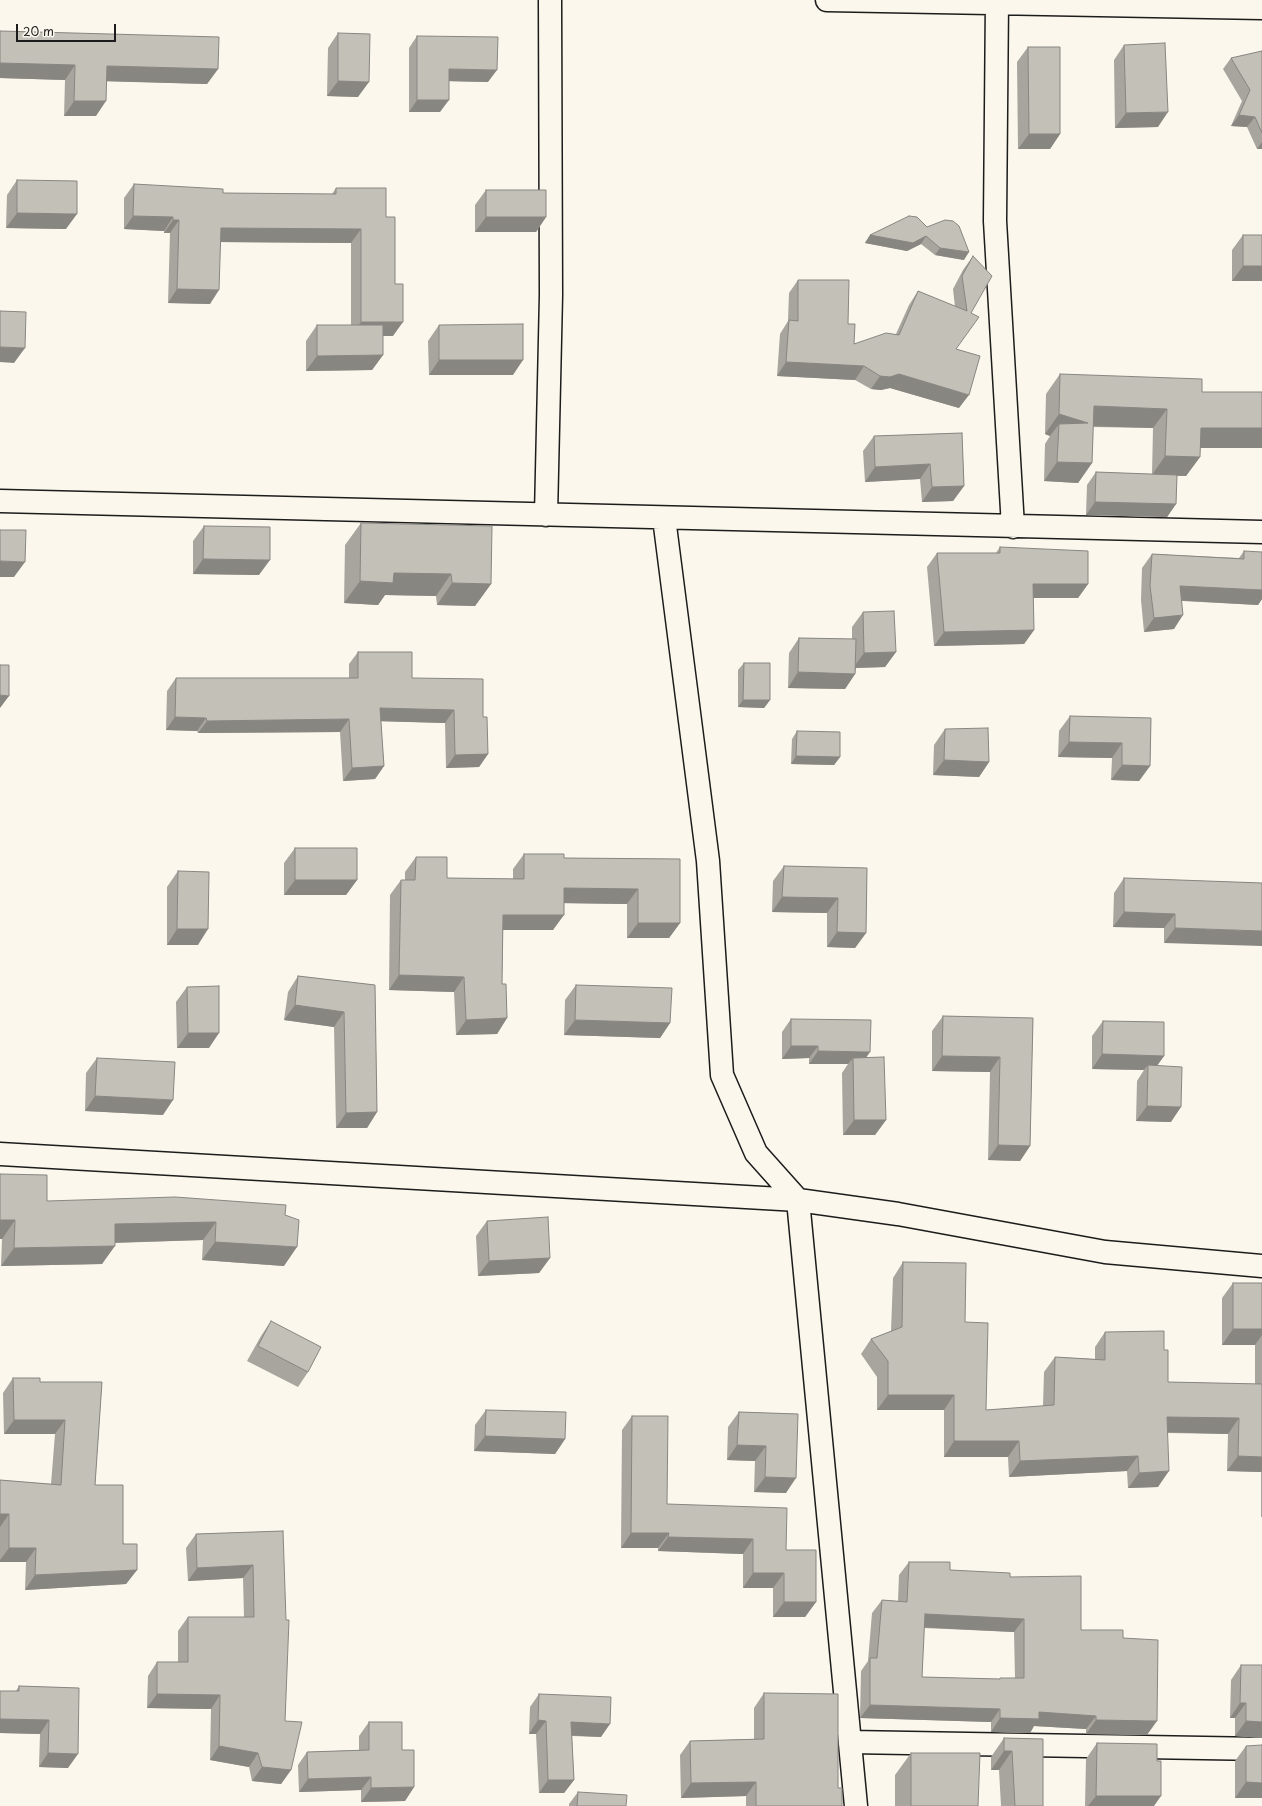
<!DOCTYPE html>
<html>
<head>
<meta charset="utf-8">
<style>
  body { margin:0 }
  #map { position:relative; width:1262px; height:1806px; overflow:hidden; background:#fbf7ec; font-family:"Playpen Sans",sans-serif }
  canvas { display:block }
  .scale { position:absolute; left:16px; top:24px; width:100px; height:18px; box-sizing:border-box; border:2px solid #1c1c1c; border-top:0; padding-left:5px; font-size:12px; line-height:14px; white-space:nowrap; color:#1c1c1c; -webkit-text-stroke:3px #fbf7ec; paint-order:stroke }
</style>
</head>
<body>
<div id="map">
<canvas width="1262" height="1806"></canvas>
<div class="scale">20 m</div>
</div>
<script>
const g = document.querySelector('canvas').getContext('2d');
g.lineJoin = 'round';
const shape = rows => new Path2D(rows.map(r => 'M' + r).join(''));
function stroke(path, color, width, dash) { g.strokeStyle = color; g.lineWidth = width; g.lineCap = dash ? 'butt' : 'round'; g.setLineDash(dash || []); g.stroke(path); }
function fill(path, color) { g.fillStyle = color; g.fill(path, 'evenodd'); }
const minor = shape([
  [827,0,1262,8],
  [997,0,995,221,1013,527],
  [0,501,1262,532],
  [546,515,551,295,550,0],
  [664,518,708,861,722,1075,756,1153,798,1200,856,1806],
  [0,1154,798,1200,898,1214,1105,1252,1262,1266],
  [850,1742,1262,1749]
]);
stroke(minor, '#1c1c1c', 25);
stroke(minor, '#fbf7ec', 22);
fill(shape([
  [0,31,218,69,207,84,107,81,96,116,64,116,65,80,0,78],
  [338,33,358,97,327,96,328,48],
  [417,36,488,82,449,81,440,112,409,112,409,48],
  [1124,45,1158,127,1115,128,1114,60],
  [1028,47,1060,134,1050,149,1018,149,1017,62],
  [1262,51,1262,149,1257,149,1247,127,1231,126,1242,101,1223,69,1231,58],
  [17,180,66,229,6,228,7,195],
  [134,184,223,193,332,194,336,188,386,217,393,336,383,336,383,355,372,370,306,371,306,341,317,325,351,325,351,243,221,242,210,304,168,303,170,233,164,233,164,231,124,229,124,198],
  [486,190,546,217,536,232,475,232,475,205],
  [927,227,964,260,935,255,921,244,907,251,865,243,870,235],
  [1243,235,1262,281,1232,281,1232,250],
  [973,256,971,313,956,349,959,408,890,388,881,390,871,389,855,380,777,376,780,334,788,321,789,293,798,280,848,324,854,344,896,334,909,305,918,291,955,307,953,289,963,270],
  [439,325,513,375,429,375,428,341],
  [1060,374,1202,392,1262,448,1200,448,1200,457,1186,476,1177,476,1176,504,1167,517,1086,515,1087,485,1096,472,1152,474,1153,428,1093,427,1092,463,1078,483,1044,481,1045,444,1050,436,1045,434,1046,394],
  [962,433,964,486,953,501,922,502,920,479,865,482,863,451,874,436],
  [361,523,491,584,475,606,437,605,436,596,385,595,378,605,344,603,345,545],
  [204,526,259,575,193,574,193,541],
  [1000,547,1088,584,1078,598,1033,598,1034,630,1024,644,934,646,927,567,937,553,996,553],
  [1244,551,1262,590,1262,599,1258,605,1182,601,1174,629,1144,632,1141,600,1142,568,1152,554,1239,558],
  [863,612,896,652,885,667,856,668,855,674,845,689,788,688,789,653,799,638,852,639,852,627],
  [358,652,412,678,483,717,488,754,479,767,446,768,445,723,381,721,384,766,375,779,343,781,340,732,198,733,197,731,166,730,167,691,176,678,349,678,349,664],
  [744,663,770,700,764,708,738,707,738,670],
  [1070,716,1151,718,1150,766,1139,781,1111,780,1112,758,1058,757,1059,731],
  [945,729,989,762,979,777,933,775,934,745],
  [797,731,840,757,834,765,791,764,792,739],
  [295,848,357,880,346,895,284,895,284,863],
  [524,854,564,858,680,859,680,923,669,938,627,938,627,904,564,903,553,930,503,930,502,984,507,1018,497,1034,456,1035,454,992,389,990,390,895,401,880,405,880,405,872,416,857,447,878,513,879,513,869],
  [784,866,867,868,866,933,855,948,827,947,827,913,772,912,773,881],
  [178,871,198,945,167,945,167,887],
  [1124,878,1262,883,1164,943,1164,928,1113,927,1114,893],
  [298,976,375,985,377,1112,367,1128,336,1128,334,1027,284,1020,288,992],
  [576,985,670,1023,660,1038,564,1035,565,1000],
  [187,987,209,1048,177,1048,176,1002],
  [943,1016,1033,1018,1030,1146,1020,1161,988,1160,990,1072,932,1071,932,1031],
  [791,1019,866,1057,886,1120,875,1135,843,1135,842,1073,848,1064,809,1064,809,1058,782,1059,782,1032],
  [1103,1021,1164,1056,1157,1066,1171,1122,1136,1121,1137,1081,1144,1070,1092,1069,1092,1036],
  [97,1058,163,1115,85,1111,86,1073],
  [0,1174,47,1201,285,1215,284,1266,202,1260,203,1240,115,1243,102,1264,1,1266,2,1239],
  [487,1221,550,1258,539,1273,478,1276,476,1236],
  [903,1262,965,1322,986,1410,1043,1406,1044,1372,1055,1357,1095,1359,1095,1347,1105,1332,1164,1350,1168,1382,1255,1384,1255,1345,1222,1345,1222,1298,1233,1283,1262,1283,1262,1517,1261,1517,1261,1472,1227,1471,1228,1434,1167,1433,1158,1487,1128,1488,1127,1471,1009,1477,1008,1457,944,1457,944,1410,877,1410,877,1377,861,1354,871,1339,891,1331,893,1278],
  [271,1321,308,1372,298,1387,247,1361,261,1336],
  [13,1378,40,1382,102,1382,95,1485,137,1570,126,1584,25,1590,26,1562,0,1562,0,1480,51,1484,55,1434,4,1434,3,1393],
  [486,1410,565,1439,555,1454,474,1451,475,1425],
  [739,1412,798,1414,786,1493,754,1492,755,1461,727,1460,728,1427],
  [632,1416,667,1504,786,1550,816,1602,805,1617,773,1617,773,1588,743,1588,743,1554,658,1551,658,1548,621,1548,622,1430],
  [283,1531,285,1721,291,1770,281,1784,252,1781,249,1767,210,1760,211,1709,147,1708,148,1676,157,1662,178,1662,178,1631,188,1617,244,1617,243,1578,188,1581,186,1548,196,1534],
  [909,1562,950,1570,1010,1577,1081,1630,1123,1638,1147,1735,1086,1734,1086,1729,1034,1726,1030,1733,991,1732,991,1722,860,1718,861,1671,868,1661,872,1613,882,1600,898,1601,899,1575],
  [924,1628,1014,1632,1015,1678,1000,1678,999,1679,922,1677],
  [1241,1665,1262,1665,1262,1738,1235,1736,1235,1718,1230,1718,1231,1680],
  [19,1686,79,1688,68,1768,39,1767,40,1734,0,1733,0,1691,16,1691],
  [764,1693,838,1788,842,1806,746,1806,746,1796,681,1798,680,1755,690,1741,754,1739,754,1708],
  [539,1694,601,1737,572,1736,574,1780,564,1793,539,1793,536,1734,529,1734,530,1707],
  [369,1722,402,1750,414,1787,405,1801,361,1802,361,1790,299,1792,298,1765,307,1752,359,1750,359,1736],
  [1004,1738,1043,1739,1043,1806,1001,1806,999,1770,991,1770,991,1757],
  [1097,1743,1154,1806,1085,1806,1086,1759],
  [1246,1746,1262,1798,1235,1798,1235,1761],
  [911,1753,978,1806,895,1806,895,1775],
  [578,1792,626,1806,569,1806,569,1804]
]), '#a8a59e');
fill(shape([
  [0,63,75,65,65,80,0,78],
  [107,66,218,69,207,84,96,81],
  [449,69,497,70,488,82,440,81],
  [338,81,369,82,358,97,327,96],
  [417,100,449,100,440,112,409,112],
  [74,101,106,101,96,116,64,116],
  [1168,112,1158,127,1115,128,1126,113],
  [1239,115,1255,117,1247,127,1231,126],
  [1029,134,1060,134,1050,149,1018,149],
  [1262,142,1262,149,1257,149],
  [17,213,77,214,66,229,6,228],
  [133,216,173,217,164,231,124,229],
  [486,217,546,217,536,232,475,232],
  [173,220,179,220,170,233,164,233],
  [221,228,361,229,351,243,212,242],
  [870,235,926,236,921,244,907,251,865,243],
  [940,248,969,252,964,260,935,255],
  [1243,266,1262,266,1262,281,1232,281],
  [177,289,219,290,210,304,168,303],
  [361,322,403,322,393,336,351,336],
  [0,347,25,348,14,363,0,362],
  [383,355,372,370,306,371,317,356],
  [439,360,523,360,513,375,429,375],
  [786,362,864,366,855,380,777,376],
  [899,374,969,395,959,408,890,388,881,390,871,389,880,376],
  [1094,406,1167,409,1153,428,1086,426,1059,424,1050,436,1045,434,1059,414],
  [1201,428,1262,428,1262,448,1187,448],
  [1165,456,1200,457,1186,476,1152,475],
  [1057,462,1092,463,1078,483,1044,481],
  [930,464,920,479,865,482,875,467],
  [964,486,953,501,922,502,932,487],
  [1095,502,1176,504,1167,517,1086,515],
  [203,559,270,560,259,575,193,574],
  [0,561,25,562,14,577,0,577],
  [394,573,451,574,436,596,385,595,378,605,344,603,360,581],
  [452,583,491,584,475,606,437,605],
  [1033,584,1088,584,1078,598,1023,598],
  [1180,586,1262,590,1262,599,1258,605,1171,600],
  [1183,615,1174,629,1144,632,1154,618],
  [1034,630,1024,644,934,646,944,632],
  [896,652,885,667,853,668,864,653],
  [798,672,855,674,845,689,788,688],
  [0,695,9,696,0,708],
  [743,700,770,700,764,708,738,707],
  [380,708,454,710,445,723,371,721],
  [175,717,206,718,197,731,166,730],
  [349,719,340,732,198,733,207,721],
  [1069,742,1122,743,1112,758,1058,757],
  [488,754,479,767,446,768,455,755],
  [796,756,840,757,834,765,791,764],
  [944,760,989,762,979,777,933,775],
  [1122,765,1150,766,1139,781,1111,780],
  [384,766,375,779,343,781,352,768],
  [295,880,357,880,346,895,284,895],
  [564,888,638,889,627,904,553,903],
  [782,897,838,898,827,913,772,912],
  [1124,912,1175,914,1164,928,1113,927],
  [503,915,564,915,553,930,493,930],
  [638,923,680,923,669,938,627,938],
  [1175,928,1262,931,1262,946,1164,943],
  [177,929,208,929,198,945,167,945],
  [837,932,866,933,855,948,827,947],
  [399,975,464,977,454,992,389,990],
  [295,1005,344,1012,334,1027,284,1020],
  [507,1018,497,1034,456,1035,466,1020],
  [575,1020,670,1023,660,1038,564,1035],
  [188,1033,219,1033,209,1048,177,1048],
  [791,1046,818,1046,809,1058,782,1059],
  [818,1051,870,1052,861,1065,853,1058,848,1064,809,1064],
  [1102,1054,1164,1056,1153,1071,1148,1065,1144,1070,1092,1069],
  [942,1056,1000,1057,990,1072,932,1071],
  [95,1096,173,1100,163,1115,85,1111],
  [1147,1106,1181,1107,1171,1122,1136,1121],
  [377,1112,367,1128,336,1128,346,1113],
  [854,1120,886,1120,875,1135,843,1135],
  [998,1145,1030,1146,1020,1161,988,1160],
  [0,1220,15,1220,2,1239,0,1239],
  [216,1222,203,1240,102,1243,115,1224],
  [215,1242,297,1247,284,1266,202,1260],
  [115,1246,102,1264,1,1266,14,1248],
  [550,1258,539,1273,478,1276,489,1261],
  [1233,1329,1262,1329,1262,1335,1255,1345,1222,1345],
  [888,1395,954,1395,944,1410,877,1410],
  [1167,1417,1239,1418,1228,1434,1156,1432],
  [14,1420,65,1420,55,1434,4,1434],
  [485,1436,565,1439,555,1454,474,1451],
  [954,1441,1019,1441,1008,1457,944,1457],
  [737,1445,766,1446,755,1461,727,1460],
  [1138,1456,1127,1471,1009,1477,1020,1461],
  [1238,1456,1262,1457,1262,1471,1261,1472,1227,1471],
  [1169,1471,1158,1487,1128,1488,1139,1473],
  [765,1477,796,1478,786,1493,754,1492],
  [0,1514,9,1514,0,1527],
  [631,1533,669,1533,658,1548,621,1548],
  [668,1537,753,1539,743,1554,658,1551],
  [9,1548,36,1548,26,1562,0,1562,0,1560],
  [253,1565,243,1578,188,1581,197,1568],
  [137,1570,126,1584,25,1590,35,1575],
  [753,1573,784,1573,773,1588,743,1588],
  [784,1602,816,1602,805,1617,773,1617],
  [925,1614,1024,1619,1014,1632,915,1627],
  [157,1694,220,1695,211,1709,147,1708],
  [1240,1703,1246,1703,1235,1718,1230,1718],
  [870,1705,1000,1709,991,1722,860,1718],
  [1039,1712,1096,1716,1086,1729,1034,1726,1030,1733,991,1732,1000,1718],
  [0,1719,49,1720,40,1734,0,1733],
  [538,1720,546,1721,536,1734,529,1734],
  [1096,1720,1157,1721,1147,1735,1086,1734],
  [1246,1721,1262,1722,1262,1738,1235,1736],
  [571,1722,610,1724,601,1737,562,1735],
  [219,1746,258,1753,249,1767,210,1760],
  [1004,1751,1012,1751,999,1770,991,1770],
  [48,1753,78,1754,68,1768,39,1767],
  [262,1767,291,1770,281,1784,252,1781],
  [371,1777,361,1790,299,1792,308,1779],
  [548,1780,574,1780,564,1793,539,1793],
  [756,1782,746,1796,681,1798,691,1783],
  [1246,1782,1262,1783,1262,1798,1235,1798],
  [414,1787,405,1801,361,1802,371,1788],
  [1096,1796,1161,1796,1154,1806,1088,1806]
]), '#888681');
const building = shape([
  [0,31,219,37,218,69,107,66,106,101,74,101,75,65,0,63,0,31],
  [338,33,370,34,369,82,338,81,338,33],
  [417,36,498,37,497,70,449,69,449,100,417,100,417,36],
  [1165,43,1168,112,1126,113,1124,45,1165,43],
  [1028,47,1060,47,1060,134,1029,134,1028,47],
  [1262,51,1262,133,1255,117,1239,115,1250,90,1231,58,1262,51],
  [17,180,77,181,77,214,17,213,17,180],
  [134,184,223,189,223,193,336,194,336,188,386,188,386,217,395,217,395,284,403,284,403,322,361,322,361,229,221,228,219,290,177,289,179,220,173,220,173,217,133,216,134,184],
  [486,190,546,190,546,217,486,217,486,190],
  [909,216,917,217,927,227,945,220,953,221,959,226,969,252,940,248,926,236,913,243,870,235,909,216],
  [1243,235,1262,235,1262,266,1243,266,1243,235],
  [973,256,992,276,971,313,979,317,956,349,980,356,969,395,899,374,890,377,880,376,864,366,786,362,789,320,798,321,798,280,849,280,848,324,855,324,854,344,886,333,899,335,918,291,967,311,962,276,973,256],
  [0,311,26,312,25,348,0,347,0,311],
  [523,324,523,360,439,360,439,325,523,324],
  [317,325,383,325,383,355,317,356,317,325],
  [1060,374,1202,379,1202,392,1262,392,1262,428,1201,428,1200,457,1165,456,1167,409,1094,406,1092,463,1057,462,1059,424,1088,423,1059,414,1060,374],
  [962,433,964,486,932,487,930,464,875,467,874,436,962,433],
  [1096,472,1177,475,1176,504,1095,502,1096,472],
  [361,523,492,526,491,584,452,583,451,574,394,573,393,583,360,581,361,523],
  [204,526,270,527,270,560,203,559,204,526],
  [0,530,26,530,25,562,0,561,0,530],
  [1000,547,1088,551,1088,584,1033,584,1034,630,944,632,937,553,1000,553,1000,547],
  [1244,551,1262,552,1262,590,1180,586,1183,615,1154,618,1150,586,1152,554,1244,559,1244,551],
  [894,611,896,652,864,653,863,612,894,611],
  [799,638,856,639,855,674,798,672,799,638],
  [358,652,412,652,412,678,483,679,483,717,487,717,488,754,455,755,454,710,380,708,384,766,352,768,349,719,207,721,206,718,175,717,176,678,358,678,358,652],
  [744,663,770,663,770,700,743,700,744,663],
  [0,665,9,665,9,696,0,695,0,665],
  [1070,716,1151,718,1150,766,1122,765,1122,743,1069,742,1070,716],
  [988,728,989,762,944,760,945,729,988,728],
  [797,731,840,732,840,757,796,756,797,731],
  [295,848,357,848,357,880,295,880,295,848],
  [524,854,564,854,564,858,680,859,680,923,638,923,638,889,564,888,564,915,503,915,502,984,506,984,507,1018,466,1020,464,977,399,975,401,880,415,880,416,857,447,857,447,878,524,879,524,854],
  [784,866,867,868,866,933,837,932,838,898,782,897,784,866],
  [178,871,209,872,208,929,177,929,178,871],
  [1124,878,1262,883,1262,931,1175,928,1175,914,1124,912,1124,878],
  [298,976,375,985,377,1112,346,1113,344,1012,295,1005,298,976],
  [576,985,672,988,670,1023,575,1020,576,985],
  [219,986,219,1033,188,1033,187,987,219,986],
  [943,1016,1033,1018,1030,1146,998,1145,1000,1057,942,1056,943,1016],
  [791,1019,871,1020,870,1052,818,1051,818,1046,791,1046,791,1019],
  [1103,1021,1164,1022,1164,1056,1102,1054,1103,1021],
  [884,1057,886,1120,854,1120,853,1058,884,1057],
  [97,1058,175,1062,173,1100,95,1096,97,1058],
  [1148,1065,1182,1067,1181,1107,1147,1106,1148,1065],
  [0,1174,47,1175,47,1201,175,1197,286,1205,285,1215,299,1220,297,1247,215,1242,216,1222,115,1224,115,1246,14,1248,15,1220,0,1220,0,1174],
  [548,1217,550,1258,489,1261,487,1221,548,1217],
  [903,1262,966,1263,965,1322,988,1323,986,1410,1054,1405,1055,1357,1105,1360,1105,1332,1164,1331,1164,1350,1168,1350,1168,1382,1262,1384,1262,1457,1238,1456,1239,1418,1167,1417,1169,1471,1139,1473,1138,1456,1020,1461,1019,1441,954,1441,954,1395,888,1395,888,1361,871,1339,902,1327,903,1262],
  [1233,1283,1262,1283,1262,1329,1233,1329,1233,1283],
  [271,1321,321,1347,308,1372,258,1346,271,1321],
  [13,1378,40,1378,40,1382,102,1382,95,1485,123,1485,123,1544,137,1544,137,1570,35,1575,36,1548,9,1548,9,1514,0,1514,0,1480,61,1485,65,1420,14,1420,13,1378],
  [486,1410,566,1412,565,1439,485,1436,486,1410],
  [739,1412,798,1414,796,1478,765,1477,766,1446,737,1445,739,1412],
  [632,1416,668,1416,667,1504,787,1508,786,1550,816,1550,816,1602,784,1602,784,1573,753,1573,753,1539,668,1537,669,1533,631,1533,632,1416],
  [283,1531,286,1620,289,1620,285,1721,302,1722,291,1770,262,1767,258,1753,219,1746,220,1695,157,1694,157,1662,188,1662,188,1617,254,1617,253,1565,197,1568,196,1534,283,1531],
  [909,1562,950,1562,950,1570,1010,1573,1010,1577,1081,1576,1081,1630,1123,1630,1123,1638,1158,1640,1157,1721,1096,1720,1096,1716,1039,1712,1039,1719,1000,1718,1000,1709,870,1705,870,1658,877,1658,882,1600,907,1602,909,1562],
  [925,1614,1024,1619,1024,1678,1000,1678,1000,1679,922,1677,925,1614],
  [1241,1665,1262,1665,1262,1722,1246,1721,1246,1703,1240,1703,1241,1665],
  [19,1686,79,1688,78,1754,48,1753,49,1720,0,1719,0,1691,19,1691,19,1686],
  [764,1693,838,1694,838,1788,842,1788,842,1806,756,1806,756,1782,691,1783,690,1741,764,1739,764,1693],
  [539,1694,611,1697,610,1724,571,1722,574,1780,548,1780,546,1721,538,1720,539,1694],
  [369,1722,402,1722,402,1750,414,1750,414,1787,371,1788,371,1777,308,1779,307,1752,369,1750,369,1722],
  [1004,1738,1043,1739,1043,1806,1015,1806,1012,1751,1004,1751,1004,1738],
  [1097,1743,1157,1744,1157,1761,1161,1761,1161,1796,1096,1796,1097,1743],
  [1262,1745,1262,1783,1246,1782,1246,1746,1262,1745],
  [911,1753,980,1753,978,1806,911,1806,911,1753],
  [578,1792,627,1795,626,1806,577,1806,578,1792]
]);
fill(building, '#c3c0b8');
stroke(building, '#888681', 1);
</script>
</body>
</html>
